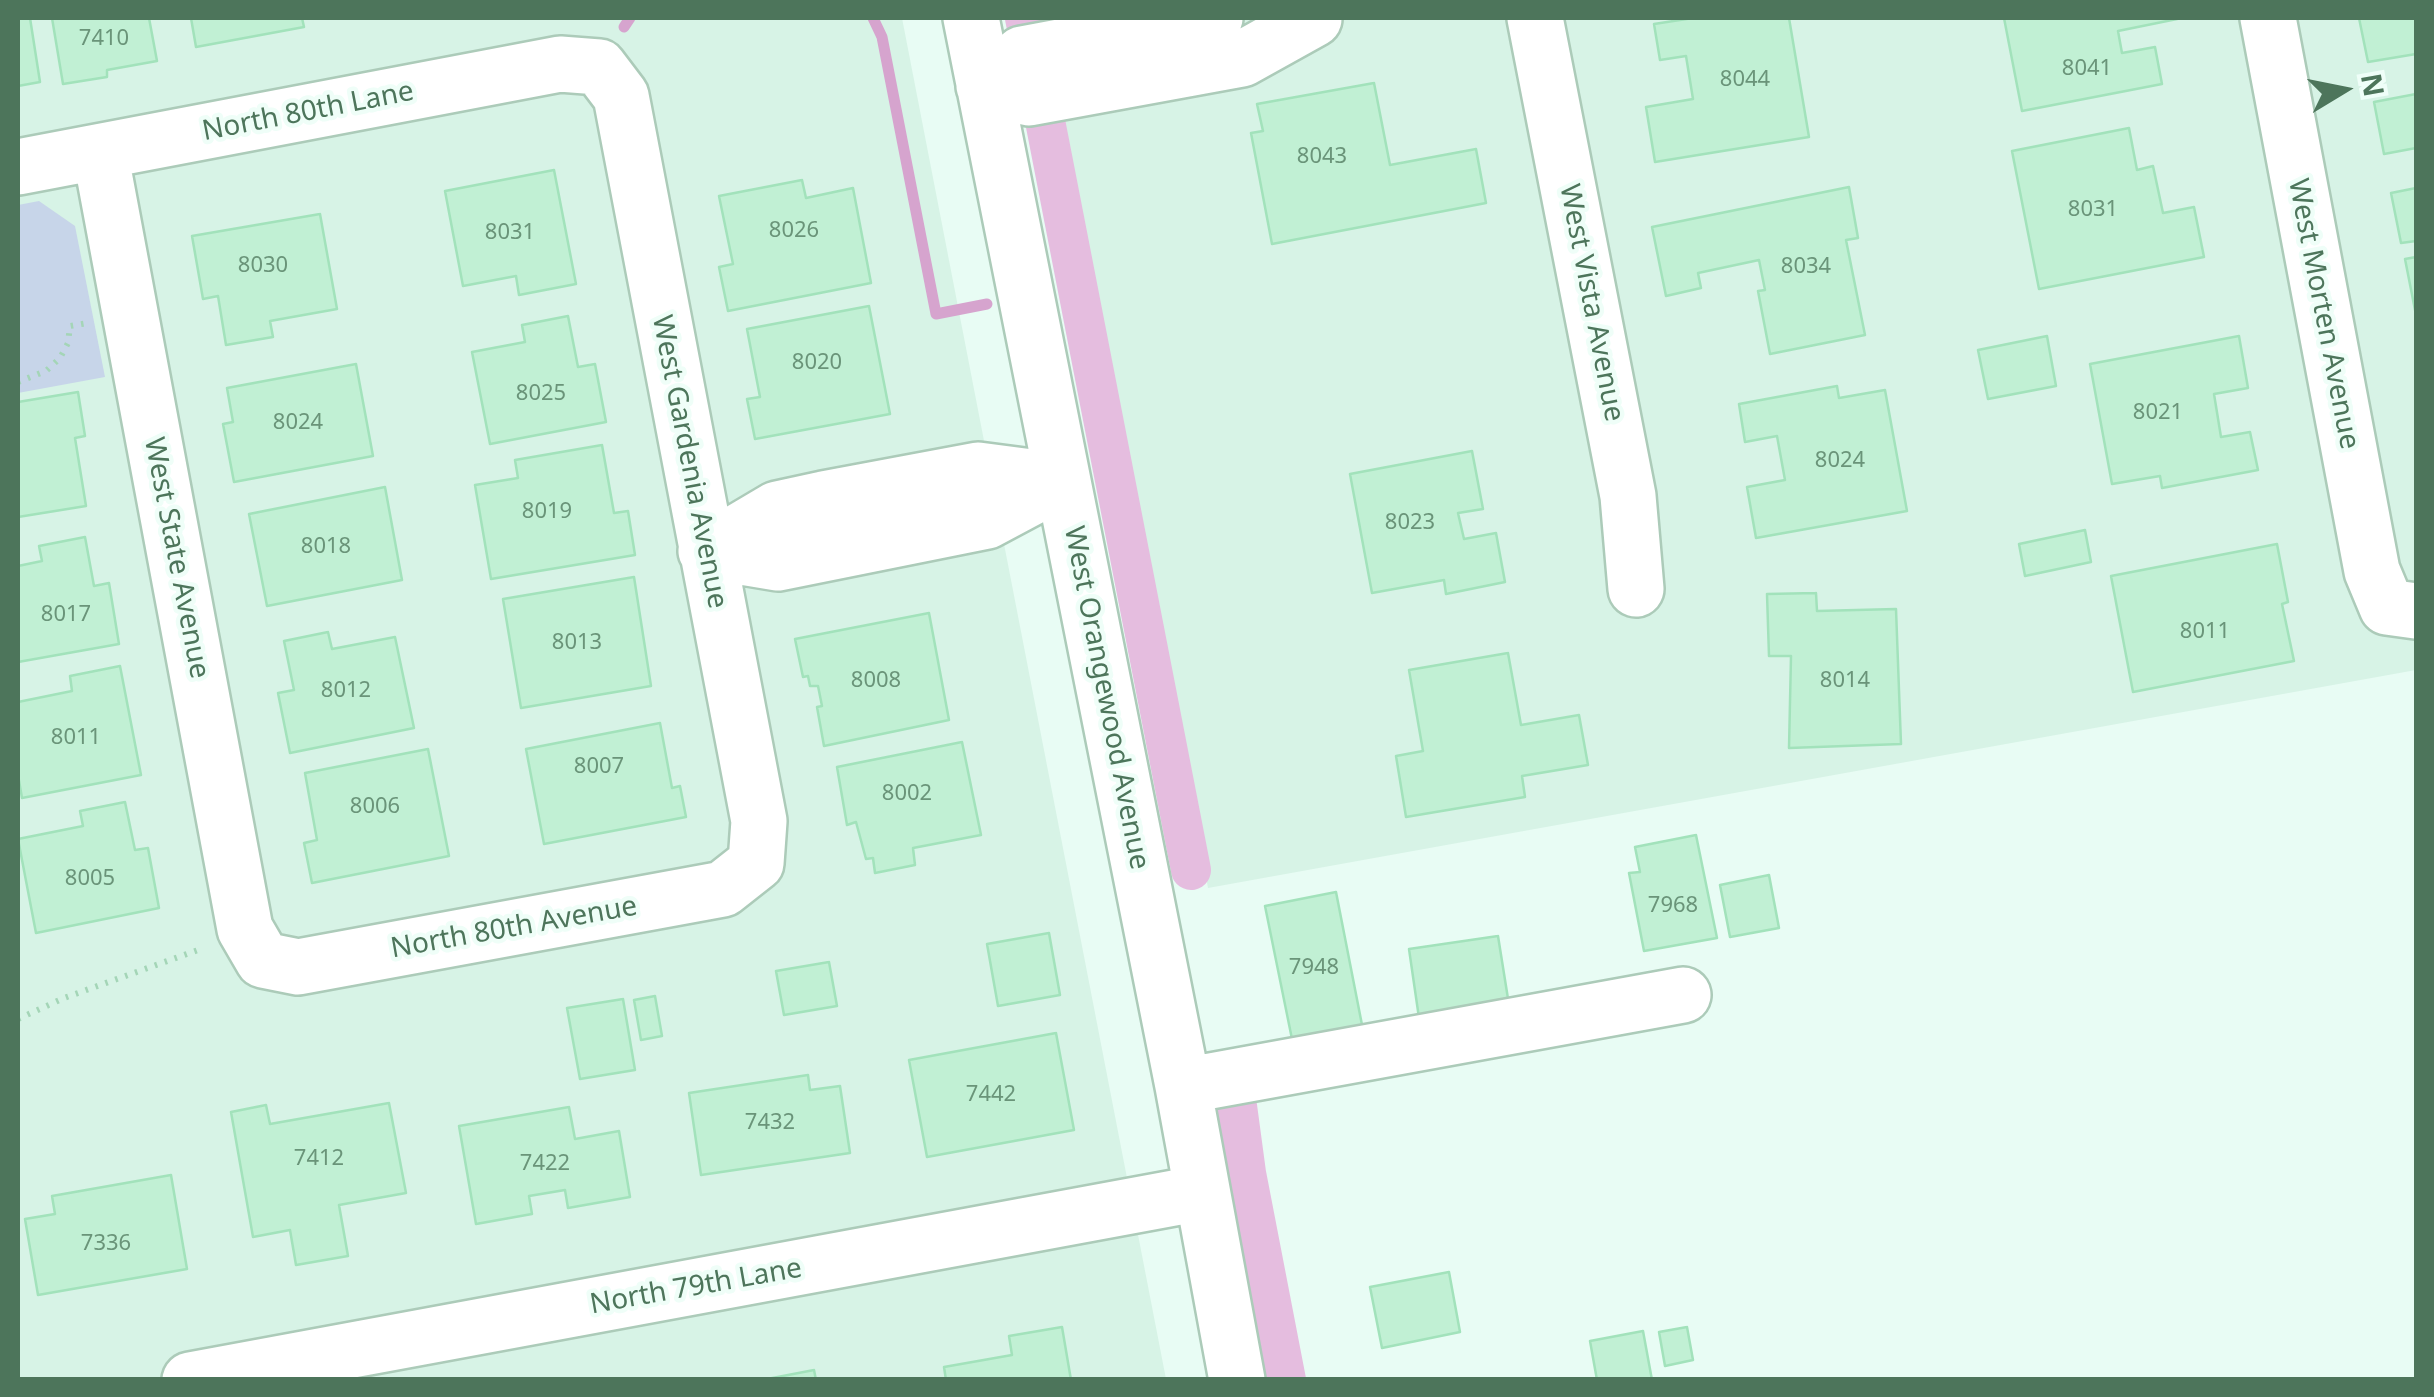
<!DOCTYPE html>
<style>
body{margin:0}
#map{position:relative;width:2434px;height:1397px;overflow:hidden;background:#e8fcf4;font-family:"Noto Sans",sans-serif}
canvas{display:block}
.frame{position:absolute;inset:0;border:20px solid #4d755b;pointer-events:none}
.north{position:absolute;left:2294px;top:40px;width:100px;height:100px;-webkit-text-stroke:8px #effef8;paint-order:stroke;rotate:80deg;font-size:28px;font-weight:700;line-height:40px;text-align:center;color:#4d755b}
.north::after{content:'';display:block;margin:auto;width:35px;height:45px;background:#4d755b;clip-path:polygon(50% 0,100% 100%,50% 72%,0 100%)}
</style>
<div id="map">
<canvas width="2434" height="1397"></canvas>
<div class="frame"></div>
<div class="north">N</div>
</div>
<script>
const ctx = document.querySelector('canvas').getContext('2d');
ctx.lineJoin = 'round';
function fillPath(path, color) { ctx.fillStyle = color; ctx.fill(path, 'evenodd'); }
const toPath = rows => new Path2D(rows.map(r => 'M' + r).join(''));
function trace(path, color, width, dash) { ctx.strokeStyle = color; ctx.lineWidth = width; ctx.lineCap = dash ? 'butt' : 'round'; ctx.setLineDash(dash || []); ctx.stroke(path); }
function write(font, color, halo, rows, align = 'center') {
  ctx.font = font + ' "Noto Sans",sans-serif'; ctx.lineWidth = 9; ctx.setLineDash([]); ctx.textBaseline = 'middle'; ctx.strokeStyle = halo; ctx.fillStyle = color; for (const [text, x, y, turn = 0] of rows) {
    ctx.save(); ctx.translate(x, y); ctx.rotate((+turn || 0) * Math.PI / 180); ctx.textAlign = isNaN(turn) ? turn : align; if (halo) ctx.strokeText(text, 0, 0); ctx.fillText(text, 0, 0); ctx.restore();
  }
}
fillPath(toPath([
 [18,18,902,18,1166,1379,18,1379],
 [1044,18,2416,18,2416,670,1208,888]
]), '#d7f3e6');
fillPath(toPath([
 [39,201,75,226,105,377,18,393,18,205]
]), '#c7d5e9');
trace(toPath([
 [873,18,882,37,936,314,987,304],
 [624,27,630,18]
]), '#d6a4ce', 11);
trace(toPath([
 [1025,18,1191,870],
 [1237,1106,1246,1173,1286,1380]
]), '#e5bddf', 40);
const building = toPath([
 [18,18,30,18,40,82,18,86,18,18],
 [52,18,149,18,157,61,107,70,107,77,63,84,52,18],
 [191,18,302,18,304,27,196,47,191,18],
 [1693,18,1789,18,1809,137,1655,162,1646,107,1693,99,1686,56,1660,60,1654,24,1693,18],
 [2004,18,2176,18,2177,19,2118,31,2122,53,2155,47,2162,84,2022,111,2004,18],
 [2359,18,2416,18,2416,54,2368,62,2359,18],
 [1374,83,1390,165,1476,149,1486,203,1272,244,1251,133,1263,131,1257,104,1374,83],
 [2416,94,2416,148,2384,154,2374,102,2416,94],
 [2129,128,2137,170,2153,166,2163,213,2194,207,2204,257,2039,289,2012,151,2129,128],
 [554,170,576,284,519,295,516,276,463,286,445,191,554,170],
 [802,180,806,198,853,188,871,283,728,311,719,267,733,264,719,196,802,180],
 [1849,187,1858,238,1846,240,1865,335,1770,354,1758,291,1765,290,1759,260,1698,273,1701,288,1666,296,1652,227,1849,187],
 [2416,188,2416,241,2401,243,2391,193,2416,188],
 [320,214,337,309,270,321,273,337,226,345,218,296,203,299,192,236,320,214],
 [2416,257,2416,315,2405,259,2416,257],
 [869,306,890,414,755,439,747,399,760,397,747,329,869,306],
 [568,316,578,367,595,364,606,422,490,444,472,352,525,342,522,325,568,316],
 [2047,336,2056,386,1988,399,1978,350,2047,336],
 [2239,336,2248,388,2214,394,2221,437,2250,432,2258,470,2162,488,2160,476,2112,484,2090,364,2239,336],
 [356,364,373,456,234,482,223,424,233,422,227,388,356,364],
 [1837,386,1839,398,1885,390,1907,511,1756,538,1747,487,1785,480,1777,436,1745,442,1739,404,1837,386],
 [78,392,85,436,75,438,86,506,18,517,18,402,78,392],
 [602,445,614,513,628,511,635,555,491,579,475,485,518,478,515,460,602,445],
 [1472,451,1483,509,1458,513,1464,539,1496,533,1505,582,1446,594,1444,580,1372,593,1350,474,1472,451],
 [385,487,402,580,267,606,249,514,385,487],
 [2085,530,2091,562,2025,576,2019,544,2085,530],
 [85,537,94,586,109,583,119,644,18,662,18,566,42,561,39,546,85,537],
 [2277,544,2288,602,2282,604,2294,661,2133,692,2111,576,2277,544],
 [634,577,651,686,521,708,503,599,634,577],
 [1816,593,1817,611,1896,609,1901,744,1789,748,1791,656,1769,656,1767,594,1816,593],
 [929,613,949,720,824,746,817,707,822,706,818,686,810,686,808,676,803,677,795,639,929,613],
 [328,632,332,649,395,637,414,728,290,753,278,693,294,690,284,641,328,632],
 [1508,653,1521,725,1579,715,1588,765,1522,776,1525,797,1406,817,1396,756,1423,751,1409,670,1508,653],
 [120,666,141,775,22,798,18,775,18,702,72,691,70,676,120,666],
 [660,723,672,788,680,786,686,817,544,844,526,749,660,723],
 [962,742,981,835,913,848,915,865,875,873,873,858,866,859,856,822,847,825,837,767,962,742],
 [428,749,449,856,312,883,304,843,317,840,305,773,428,749],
 [125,802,135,850,148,848,159,908,36,933,18,839,83,826,80,811,125,802],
 [1696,835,1717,938,1644,951,1629,873,1640,872,1635,847,1696,835],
 [1769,875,1779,928,1730,937,1720,885,1769,875],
 [1336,892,1363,1030,1293,1044,1265,906,1336,892],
 [1049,933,1060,995,998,1006,987,944,1049,933],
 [1498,936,1509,1005,1419,1018,1409,949,1498,936],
 [829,962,837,1006,784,1015,776,971,829,962],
 [655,996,662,1036,641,1040,634,1000,655,996],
 [623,999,635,1070,580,1079,567,1008,623,999],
 [1056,1033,1074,1130,927,1157,909,1060,1056,1033],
 [808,1075,810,1090,840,1086,850,1153,701,1175,689,1093,808,1075],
 [389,1103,406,1193,339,1205,348,1256,296,1265,290,1230,253,1237,231,1112,266,1105,270,1124,389,1103],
 [569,1107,575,1139,619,1131,630,1197,568,1208,565,1190,529,1196,532,1214,476,1224,459,1126,569,1107],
 [171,1175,187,1269,38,1295,25,1219,55,1214,52,1196,171,1175],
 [1449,1272,1460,1332,1382,1348,1370,1287,1449,1272],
 [1062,1327,1071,1380,946,1380,944,1367,1012,1355,1009,1336,1062,1327],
 [1687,1327,1693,1360,1665,1366,1659,1332,1687,1327],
 [1643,1331,1652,1380,1597,1380,1590,1341,1643,1331],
 [814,1370,816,1380,762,1380,814,1370]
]);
fillPath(building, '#c1f0d4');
trace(building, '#a2e2bb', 2.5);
const minor = toPath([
 [971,18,1183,1086,1237,1380],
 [1535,18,1628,496,1636,589],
 [2268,18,2372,571,2387,607,2416,611],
 [984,86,1029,98,1242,59,1314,19],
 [984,86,1022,54,1215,18],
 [18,167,560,64,599,67,621,96,759,821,756,863,723,889,298,967,263,960,245,929,100,152],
 [706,551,777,509,823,499,978,470,1062,481],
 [706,551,778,563,987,521,1062,481],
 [1183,1086,1683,995],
 [190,1380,1201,1193]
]);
trace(minor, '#accbb9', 60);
trace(toPath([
 [18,382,46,371,60,358,68,343,70,326,88,323],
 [18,1019,64,998,198,950]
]), '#a4d5b7', 6, [2.5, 8]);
trace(minor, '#fff', 55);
write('22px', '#6a9479', null, [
 ["7410",104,39],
 ["8041",2087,69],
 ["8044",1745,80],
 ["8043",1322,157],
 ["8031",2093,210],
 ["8026",794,231],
 ["8031",510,233],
 ["8030",263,266],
 ["8034",1806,267],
 ["8020",817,363],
 ["8025",541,394],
 ["8021",2158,413],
 ["8024",298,423],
 ["8024",1840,461],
 ["8019",547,512],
 ["8023",1410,523],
 ["8018",326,547],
 ["8017",66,615],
 ["8011",2205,632],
 ["8013",577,643],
 ["8008",876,681],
 ["8014",1845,681],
 ["8012",346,691],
 ["8011",76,738],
 ["8007",599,767],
 ["8002",907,794],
 ["8006",375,807],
 ["8005",90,879],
 ["7968",1673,906],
 ["7948",1314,968],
 ["7442",991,1095],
 ["7432",770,1123],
 ["7412",319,1159],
 ["7422",545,1164],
 ["7336",106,1244]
]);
write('28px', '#4d755b', '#effef8', [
 ["North 80th Lane",308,112,-11],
 ["West Vista Avenue",1591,303,79],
 ["West Morten Avenue",2323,314,79],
 ["West Gardenia Avenue",689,462,79],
 ["West State Avenue",176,558,79],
 ["West Orangewood Avenue",1106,698,79],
 ["North 80th Avenue",514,928,-10],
 ["North 79th Lane",696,1287,-10]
]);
</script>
